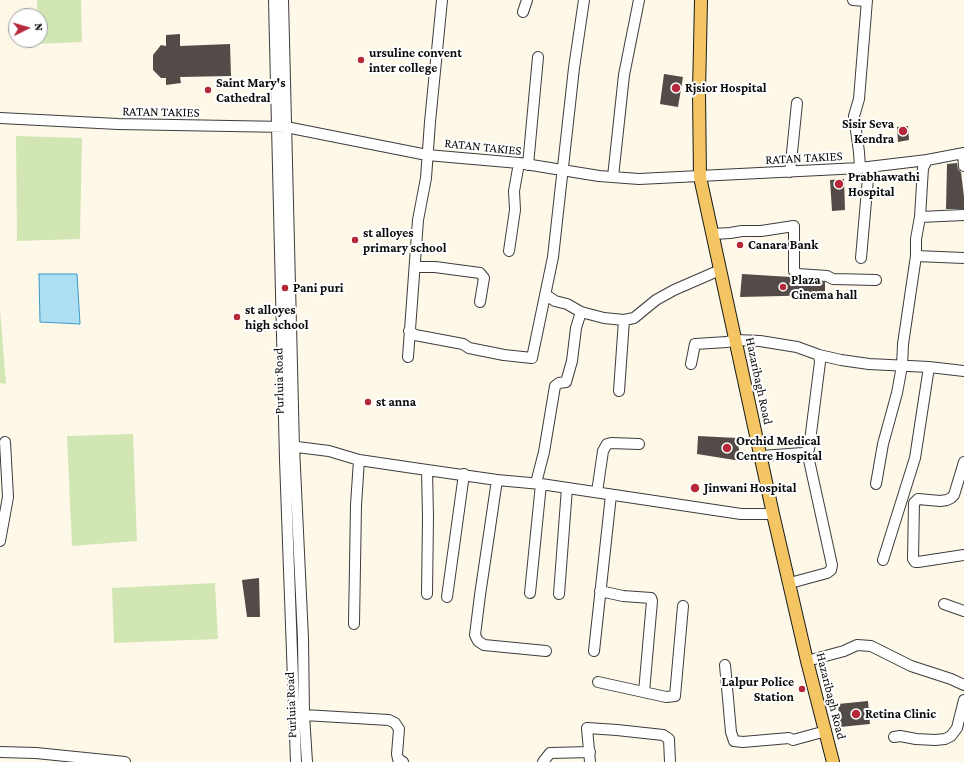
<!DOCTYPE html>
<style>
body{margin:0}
#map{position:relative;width:964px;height:762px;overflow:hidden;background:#fef8e8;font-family:"Crimson Pro",serif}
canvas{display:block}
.north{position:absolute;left:8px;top:8px;width:40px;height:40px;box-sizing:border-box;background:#fff;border:1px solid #9d9d9d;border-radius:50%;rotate:85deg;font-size:11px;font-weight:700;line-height:16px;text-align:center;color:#0a0a0a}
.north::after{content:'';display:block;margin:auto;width:14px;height:18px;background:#b42839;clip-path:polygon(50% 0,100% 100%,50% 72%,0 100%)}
</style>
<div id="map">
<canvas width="964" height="762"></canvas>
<div class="north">N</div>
</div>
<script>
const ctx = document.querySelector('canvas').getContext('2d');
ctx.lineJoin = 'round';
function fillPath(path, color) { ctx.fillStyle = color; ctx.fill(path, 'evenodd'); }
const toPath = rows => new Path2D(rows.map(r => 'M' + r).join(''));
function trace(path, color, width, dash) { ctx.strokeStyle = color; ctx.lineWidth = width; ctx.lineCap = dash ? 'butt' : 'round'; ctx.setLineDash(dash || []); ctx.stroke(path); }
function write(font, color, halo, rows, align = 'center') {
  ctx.font = font + ' "Crimson Pro",serif'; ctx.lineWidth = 4; ctx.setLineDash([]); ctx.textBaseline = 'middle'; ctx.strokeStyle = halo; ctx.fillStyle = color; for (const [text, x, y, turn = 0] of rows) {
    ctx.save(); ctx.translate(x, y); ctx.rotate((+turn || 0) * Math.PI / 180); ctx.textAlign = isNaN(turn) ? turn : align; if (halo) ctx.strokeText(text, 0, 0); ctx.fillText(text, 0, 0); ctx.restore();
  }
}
fillPath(toPath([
 [37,0,81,0,82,42,38,44,38,40,40,40,40,16,37,16],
 [16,136,82,138,80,239,17,241],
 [0,310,6,384,0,383],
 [133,434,137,541,72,546,67,436],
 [215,583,218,639,114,643,112,588]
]), '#d2e6b4');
const water = toPath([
 [39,274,77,274,80,324,40,322,39,274]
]);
fillPath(water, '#afdff3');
trace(water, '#3999c8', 1);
fillPath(toPath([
 [180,34,180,46,230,44,231,76,180,77,181,83,166,85,166,78,161,78,153,70,153,55,161,45,166,46,166,35],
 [664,74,683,77,678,107,660,104],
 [908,126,909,140,898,142,897,127],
 [957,163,958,169,961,172,964,197,964,209,946,209,947,164],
 [844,179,845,210,832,211,830,180],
 [742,274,791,277,798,280,825,282,825,295,740,297],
 [698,436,737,438,741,461,697,454],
 [259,578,260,617,247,617,242,580],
 [868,701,870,724,840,727,838,704]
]), '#524b47');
const minor = toPath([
 [274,0,285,460,296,762],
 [283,0,294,447,303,638,304,715,307,762],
 [853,0,866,1],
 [523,12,527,0],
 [0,118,118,124,286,127,427,155,519,163,599,176,639,179,860,168,927,160,964,153],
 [963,153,964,166],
 [528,165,538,57],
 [860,168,859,152,854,116,859,99,867,0],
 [790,172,797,103],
 [613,177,624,75,639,0],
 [920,217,964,215],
 [713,234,730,233,742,231,761,231,794,226,794,271,798,274,827,276,833,279,876,280],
 [509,251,515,210,514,191,519,163],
 [916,256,964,258],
 [861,258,869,167],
 [416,267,435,267,480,273,484,278,480,302],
 [546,295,555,301,567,304,581,312,604,318,624,320,634,318,656,300,674,290,720,270],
 [409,331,415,335,463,344,469,348,504,355,532,358,553,257,574,68,584,0],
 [408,357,418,220,426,178,430,122,442,0],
 [691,364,695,344,727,342,736,340,760,341,797,347,819,355,841,360,869,364,929,367,964,371],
 [619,391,624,320],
 [289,446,329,451,359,460,427,470,497,480,541,484,741,514,773,514],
 [761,456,803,453,807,451,809,449,820,362,819,355],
 [964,462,954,495,951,498,947,500,940,501,918,499,914,503,913,559,915,562,918,562,964,555],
 [427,470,428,517,427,594],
 [497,480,480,595,475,635,478,641,484,645,546,651],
 [536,483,544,452,555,386,559,383,566,382,572,361,576,328,581,312],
 [876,484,883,444,897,393,902,366,903,344,916,256,916,239,920,217,923,168,927,160],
 [597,492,603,451,607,444,611,443,639,444],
 [0,541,8,497,5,442],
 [883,560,915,458,929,367],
 [790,583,827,573,831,570,832,565,807,451],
 [600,591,623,596,651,598,652,601,644,692],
 [530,593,541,484],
 [559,594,567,488],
 [447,597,464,474],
 [944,604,964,611],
 [354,624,356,505,359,460],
 [594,651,611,495],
 [807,661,844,651,857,645,871,646,911,666,951,679,964,685],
 [725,665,731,732,734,741,743,742,789,738,793,740,826,731],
 [598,682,666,697,675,696,683,606],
 [304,715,389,720,395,723,399,729,397,754,398,759,403,762],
 [894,737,900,736,916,739,935,740,945,739,951,736,957,728,964,700],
 [0,752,36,753,125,762],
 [543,762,550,753,590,752],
 [590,762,587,728,617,730,663,735,669,739,670,762]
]);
const major = toPath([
 [701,0,699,92,700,177,773,514,807,661,833,762]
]);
trace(minor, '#3d3d3d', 12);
trace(major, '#1b1b1b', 14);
trace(minor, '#fff', 10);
trace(major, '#f4c663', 12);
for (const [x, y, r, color] of [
 [361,60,4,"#b42839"],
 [676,88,5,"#b42839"],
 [208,90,4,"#b42839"],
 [903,131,5,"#b42839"],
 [839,184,5,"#b42839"],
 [355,240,4,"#b42839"],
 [740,245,4,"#b42839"],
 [783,287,4,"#b42839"],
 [285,288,4,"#b42839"],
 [237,317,4,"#b42839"],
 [368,402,4,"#b42839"],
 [727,448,5,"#b42839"],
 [695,488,5,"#b42839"],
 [802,689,4,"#b42839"],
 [856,714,5,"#b42839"]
]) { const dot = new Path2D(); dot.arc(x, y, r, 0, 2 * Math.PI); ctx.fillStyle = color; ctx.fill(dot); trace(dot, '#fff', 1.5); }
write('bold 13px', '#0a0a0a', '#fff', [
 ["ursuline convent",369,53],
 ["inter college",369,68],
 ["Saint Mary's",216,83],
 ["Cathedral",216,98],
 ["Rjsior Hospital",685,88],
 ["Sisir Seva",894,124,"right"],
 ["Kendra",894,139,"right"],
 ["Prabhawathi",848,177],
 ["Hospital",848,192],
 ["st alloyes",363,233],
 ["primary school",363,248],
 ["Canara Bank",748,245],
 ["Plaza",791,280],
 ["Cinema hall",791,295],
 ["Pani puri",293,288],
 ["st alloyes",245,310],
 ["high school",245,325],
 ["st anna",376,402],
 ["Orchid Medical",736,441],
 ["Centre Hospital",736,456],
 ["Jinwani Hospital",704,488],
 ["Lalpur Police",794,682,"right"],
 ["Station",794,697,"right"],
 ["Retina Clinic",865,714]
], 'left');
write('13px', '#0a0a0a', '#fff', [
 ["RATAN TAKIES",161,112,1],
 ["RATAN TAKIES",483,147,6],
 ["RATAN TAKIES",804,158,-3],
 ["Purluia Road",279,381,-91],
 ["Hazaribagh Road",759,381,78],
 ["Hazaribagh Road",831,696,76],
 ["Purluia Road",291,705,-92]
]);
</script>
